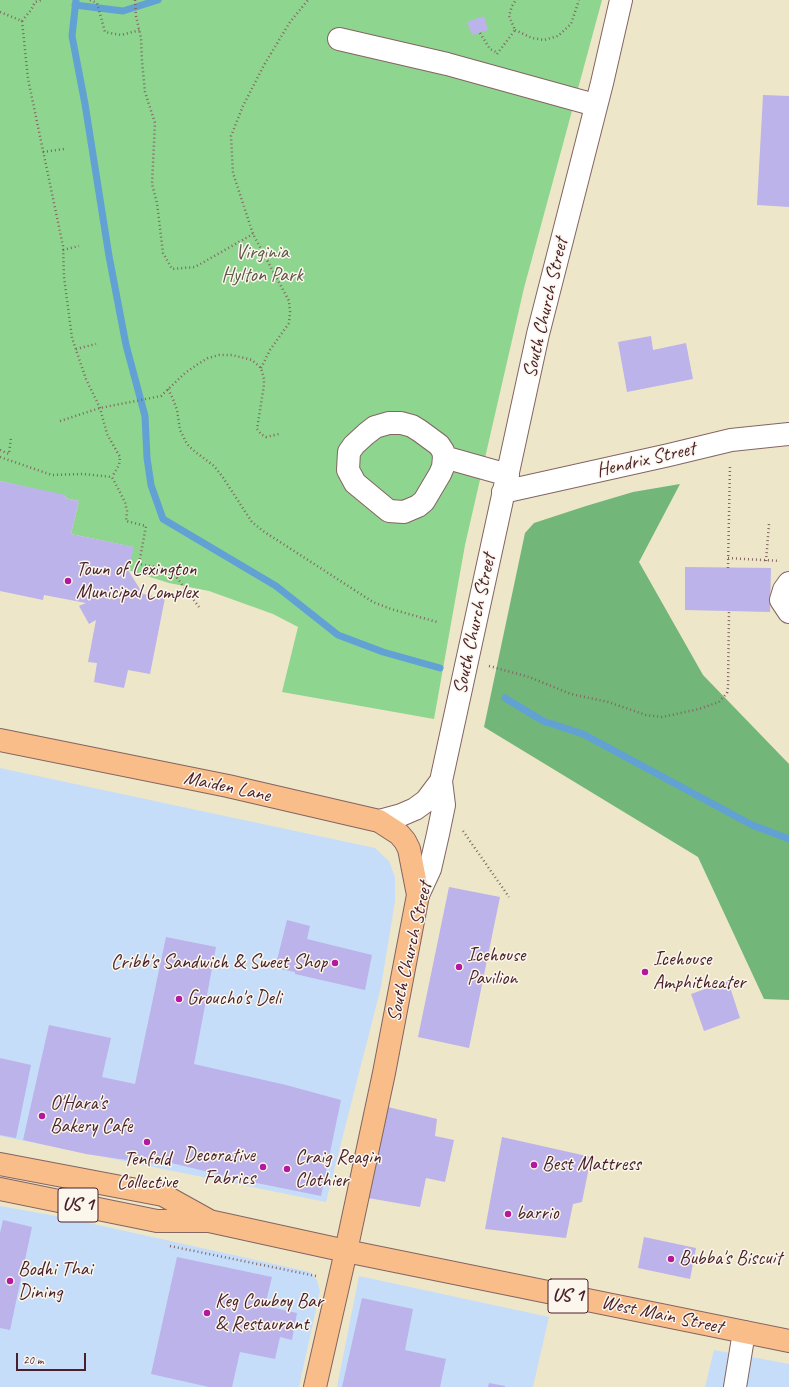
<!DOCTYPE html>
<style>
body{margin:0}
#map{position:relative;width:789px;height:1387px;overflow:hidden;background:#eee6c9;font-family:Caveat,sans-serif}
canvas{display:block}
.scale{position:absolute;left:16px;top:1353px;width:70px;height:18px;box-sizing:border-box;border:2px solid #4a1f2b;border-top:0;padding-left:5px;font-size:12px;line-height:14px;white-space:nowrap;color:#4a1f2b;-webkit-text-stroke:3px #fbf7ec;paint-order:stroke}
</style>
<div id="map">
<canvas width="789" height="1387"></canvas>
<div class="scale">20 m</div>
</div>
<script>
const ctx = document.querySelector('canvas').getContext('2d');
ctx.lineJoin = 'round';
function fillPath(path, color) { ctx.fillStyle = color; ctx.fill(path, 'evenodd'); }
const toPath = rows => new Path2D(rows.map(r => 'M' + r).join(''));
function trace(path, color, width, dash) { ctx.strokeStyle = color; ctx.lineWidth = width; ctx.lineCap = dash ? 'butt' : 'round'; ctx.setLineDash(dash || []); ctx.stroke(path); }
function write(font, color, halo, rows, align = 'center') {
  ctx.font = font + ' Caveat,sans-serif'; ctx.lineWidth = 3; ctx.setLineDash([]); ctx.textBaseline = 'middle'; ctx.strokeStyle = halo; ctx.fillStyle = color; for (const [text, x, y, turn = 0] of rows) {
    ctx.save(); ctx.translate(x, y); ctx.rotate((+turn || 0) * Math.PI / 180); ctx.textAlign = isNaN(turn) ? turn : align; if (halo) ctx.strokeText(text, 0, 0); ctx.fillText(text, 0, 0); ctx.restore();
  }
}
fillPath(toPath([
 [0,768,375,848,389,861,395,877,395,901,381,987,326,1202,0,1136],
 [0,1206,62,1217,310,1272,317,1280,320,1291,299,1387,0,1387],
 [359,1276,549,1317,533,1387,337,1387],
 [714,1350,789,1364,789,1387,705,1387]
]), '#c6ddf9');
fillPath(toPath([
 [0,0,602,0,524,288,465,545,434,719,282,692,298,627,273,614,209,591,169,583,128,570,133,547,71,534,79,501,65,498,66,496,0,481]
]), '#8ed58f');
fillPath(toPath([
 [680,484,639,562,703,675,789,764,789,1000,764,999,698,857,484,727,525,533,534,523,586,506,633,492]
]), '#72b67a');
trace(toPath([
 [76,0,72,36,85,104,109,256,126,345,145,416,147,458,151,485,163,519,276,586,338,635,383,652,440,668],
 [75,5,123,11,158,0],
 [505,698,543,721,583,734,752,825,789,839]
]), '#62a1d4', 7);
fillPath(toPath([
 [484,16,488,30,472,35,467,22],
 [763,95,789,96,789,207,757,205],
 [651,336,653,350,686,343,693,379,627,392,618,342],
 [0,481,66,495,65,498,79,501,71,534,134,547,128,570,143,594,165,598,150,674,128,670,124,688,94,682,97,663,88,662,96,620,89,624,79,606,86,603,44,595,43,600,0,591],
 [685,567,771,568,770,612,685,610],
 [449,887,500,897,469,1048,418,1037],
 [287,920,310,926,307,939,372,955,365,990,295,974,295,972,275,968],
 [166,937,216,947,194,1064,286,1085,341,1100,321,1196,242,1180,159,1160,158,1164,120,1159,86,1154,23,1140,49,1025,111,1038,102,1077,135,1084],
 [728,981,740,1018,704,1031,691,994],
 [0,1058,31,1065,16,1138,0,1135],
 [388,1107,437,1119,435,1136,454,1140,445,1182,426,1178,420,1207,368,1198],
 [502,1137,591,1157,582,1202,573,1204,566,1238,485,1229],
 [3,1220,32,1227,10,1330,0,1328,0,1233],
 [644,1237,696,1248,690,1279,638,1268],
 [177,1257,272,1277,265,1306,297,1313,292,1340,280,1337,275,1359,240,1352,232,1387,209,1387,151,1374],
 [362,1298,413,1309,405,1350,446,1359,440,1387,342,1387],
 [489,1383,505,1386,505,1387,488,1387]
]), '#bbb3e9');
const minor = toPath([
 [339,39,447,64,595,105],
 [389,423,401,423,412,426,420,431,439,445,443,451,444,457,443,467,440,474,424,501,418,506,404,512,389,511,384,507,355,483,348,470,349,452,354,445,366,434,375,427,389,423],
 [444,457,508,475],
 [503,492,669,455,731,440,789,434],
 [789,583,784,590,781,600,789,612],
 [379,821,401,815,415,809,426,801,441,781],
 [418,895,430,869,438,834,444,805,441,781,538,334,602,83,621,0],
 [735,1387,744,1332]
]);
const major = toPath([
 [0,740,228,786,379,821,399,834,405,841,409,849,418,895,384,1073,346,1251,315,1387],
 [0,1164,163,1195,208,1220],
 [0,1189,157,1221,209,1221,346,1251,789,1341]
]);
trace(minor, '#836562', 24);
trace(major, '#836562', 24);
trace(toPath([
 [90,0,97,3,105,32,121,35,140,30],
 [135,0,136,16,141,38,142,61,145,92,155,123,152,184,157,203,163,253,172,269,195,267,253,234],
 [0,12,22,21,28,79,63,246,64,277,72,338,86,379,100,408,107,434,120,457,119,465,112,477],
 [22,21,31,10,35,2,42,0],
 [515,30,532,38,544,40,558,36,571,24,579,0],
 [480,33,490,49,496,52],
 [497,54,515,30,509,16,512,6,516,0],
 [43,152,64,149],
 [63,250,79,246],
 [76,349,96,344],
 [261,368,270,350,289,323,290,312,289,301,253,234,233,173,231,136,243,106,264,65,290,22,308,0],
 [168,389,173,399,177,410,180,430,187,444,193,450,214,466,222,476,246,513,252,522,263,531,373,602,391,609,437,622],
 [60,421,100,408,161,396,185,373,198,364,208,358,219,355,232,355,252,360,261,368,264,379,264,385,257,429,261,434,266,437,279,434],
 [0,450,9,454,11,437],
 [0,457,52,475,83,474,112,477,125,502,127,511,126,521,146,526,139,564,171,570,199,607],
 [728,558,780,561],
 [766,561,769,524],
 [728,568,730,464],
 [489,666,529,677,571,694,608,702,646,715,662,717,699,709,719,702,727,693,728,688,729,611],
 [463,831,509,897],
 [170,1246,316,1276]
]), '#836562', 2.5, [1, 3]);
trace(minor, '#fff', 22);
trace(major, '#f8bd89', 22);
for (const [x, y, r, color] of [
 [68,581,4,"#b5179e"],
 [335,963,4,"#b5179e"],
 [459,967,4,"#b5179e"],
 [645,972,4,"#b5179e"],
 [179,999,4,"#b5179e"],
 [42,1116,4,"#b5179e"],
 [147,1142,4,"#b5179e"],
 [534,1165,4,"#b5179e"],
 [263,1167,4,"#b5179e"],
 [287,1169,4,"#b5179e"],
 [508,1214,4,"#b5179e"],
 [671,1259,4,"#b5179e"],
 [10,1281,4,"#b5179e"],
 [207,1313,4,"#b5179e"]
]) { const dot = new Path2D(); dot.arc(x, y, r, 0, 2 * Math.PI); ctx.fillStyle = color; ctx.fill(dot); trace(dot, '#fbf7ec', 1.5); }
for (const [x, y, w] of [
 [78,1205,40],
 [568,1296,40]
]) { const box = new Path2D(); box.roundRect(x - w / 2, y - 17, w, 34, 3); ctx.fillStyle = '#fbf7ec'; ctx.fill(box); trace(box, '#4a1f2b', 1); }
write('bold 19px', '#4a1f2b', null, [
 ["US 1",78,1205],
 ["US 1",568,1296]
]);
write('20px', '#5e5649', '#fbf7ec', [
 ["Virginia",262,253],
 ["Hylton Park",262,276]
]);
write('20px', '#4a1f2b', '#fbf7ec', [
 ["South Church Street",546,308,-77],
 ["Hendrix Street",646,460,-13],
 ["South Church Street",475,624,-78],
 ["Maiden Lane",227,787,12],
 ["South Church Street",410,952,-77],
 ["West Main Street",662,1315,12]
]);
write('20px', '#4a1f2b', '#fbf7ec', [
 ["Town of Lexington",76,570],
 ["Municipal Complex",76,593],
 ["Icehouse",467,956],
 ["Pavilion",467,979],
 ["Icehouse",653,960],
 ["Amphitheater",653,983],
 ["Cribb's Sandwich & Sweet Shop",327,963,"right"],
 ["Groucho's Deli",187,999],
 ["O'Hara's",50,1104],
 ["Bakery Cafe",50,1127],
 ["Decorative",255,1156,"right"],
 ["Fabrics",255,1179,"right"],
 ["Craig Reagin",295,1158],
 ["Clothier",295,1181],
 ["Tenfold",147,1160,"center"],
 ["Collective",147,1183,"center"],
 ["Best Mattress",542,1165],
 ["barrio",516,1214],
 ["Bubba's Biscuit",679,1259],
 ["Bodhi Thai",18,1270],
 ["Dining",18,1293],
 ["Keg Cowboy Bar",215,1302],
 ["& Restaurant",215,1325]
], 'left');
</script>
